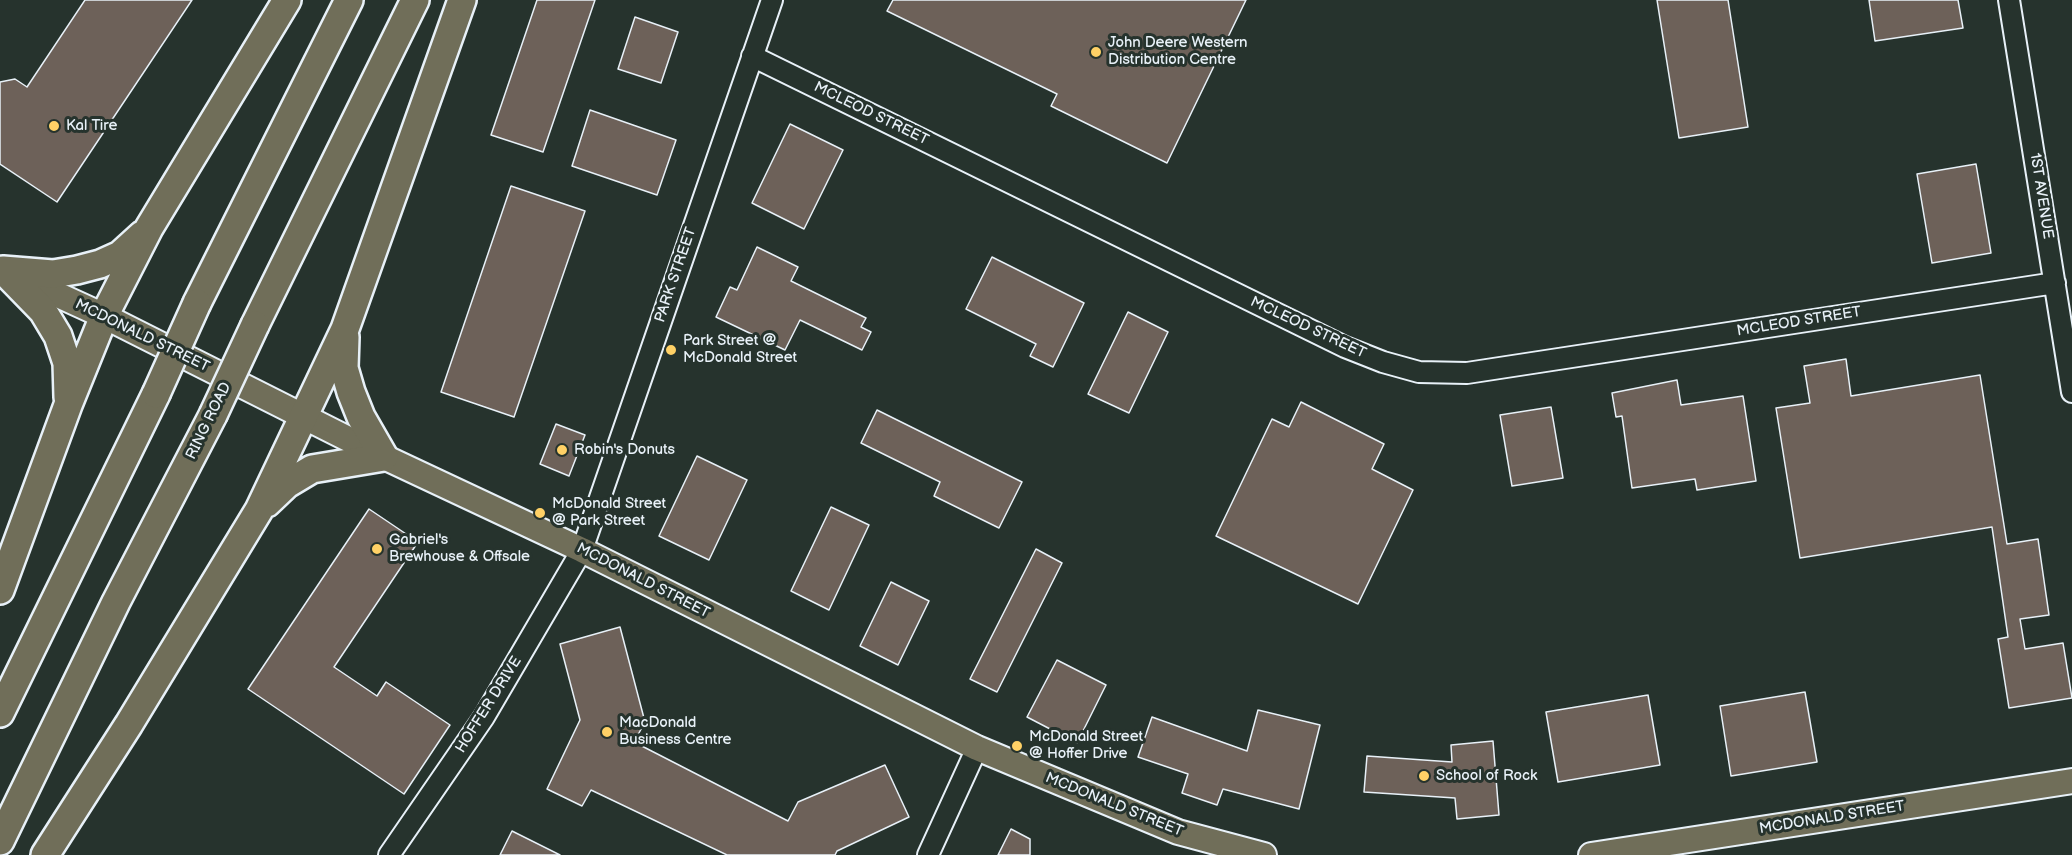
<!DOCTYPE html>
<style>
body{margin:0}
canvas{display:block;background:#26332d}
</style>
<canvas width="2072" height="855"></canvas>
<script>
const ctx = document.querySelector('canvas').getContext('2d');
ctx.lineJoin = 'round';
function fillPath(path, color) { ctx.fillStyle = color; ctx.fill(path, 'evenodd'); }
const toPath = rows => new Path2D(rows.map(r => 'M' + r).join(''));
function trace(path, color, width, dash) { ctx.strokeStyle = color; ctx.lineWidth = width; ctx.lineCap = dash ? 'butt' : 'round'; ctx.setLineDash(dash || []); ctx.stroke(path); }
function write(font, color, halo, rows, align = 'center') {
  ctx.font = font + ' "Balsamiq Sans",sans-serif'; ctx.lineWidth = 6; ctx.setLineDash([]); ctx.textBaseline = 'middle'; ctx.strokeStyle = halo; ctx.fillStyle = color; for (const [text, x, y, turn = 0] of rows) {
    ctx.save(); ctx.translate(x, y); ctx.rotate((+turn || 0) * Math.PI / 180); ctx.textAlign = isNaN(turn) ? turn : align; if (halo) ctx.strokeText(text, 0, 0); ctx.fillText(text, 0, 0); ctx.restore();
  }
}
const building = toPath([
 [85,0,192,0,57,202,0,164,0,82,15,79,27,87,85,0],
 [537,0,595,0,543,152,491,135,537,0],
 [893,0,1246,0,1167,163,1051,106,1057,94,887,11,893,0],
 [1657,0,1728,0,1748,127,1679,138,1657,0],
 [1869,0,1958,0,1963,28,1875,41,1869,0],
 [635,17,678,32,661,83,618,69,635,17],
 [590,110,676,140,657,195,572,166,590,110],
 [790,124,843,150,804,229,752,203,790,124],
 [1976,164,1991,253,1932,263,1917,174,1976,164],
 [511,186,585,211,514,417,441,392,511,186],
 [757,247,798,267,791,281,866,318,861,327,871,332,862,350,800,320,785,350,716,317,730,287,737,290,757,247],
 [992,257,1084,303,1053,367,1030,356,1036,344,966,309,992,257],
 [1128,312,1168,332,1129,413,1088,394,1128,312],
 [1846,359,1851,396,1980,375,2007,544,2038,539,2049,615,2020,619,2025,649,2063,643,2072,698,2009,708,1998,639,2008,637,1992,527,1800,558,1776,408,1810,403,1804,366,1846,359],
 [1677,380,1681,405,1743,396,1756,481,1697,490,1695,479,1632,488,1622,416,1616,417,1612,393,1677,380],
 [1301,402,1384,444,1372,469,1413,490,1358,604,1216,536,1272,419,1289,427,1301,402],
 [1551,407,1563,478,1512,486,1500,415,1551,407],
 [877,410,1022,482,999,528,934,496,940,482,861,443,877,410],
 [556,424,585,435,569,476,540,464,556,424],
 [697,456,747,480,709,560,659,536,697,456],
 [831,507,869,525,829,610,791,591,831,507],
 [369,509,418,542,334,667,377,696,386,682,450,725,404,794,248,689,369,509],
 [1036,549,1062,563,997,692,970,679,1036,549],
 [891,582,929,601,898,665,860,646,891,582],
 [620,627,645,722,634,742,788,821,798,802,885,765,909,817,837,851,835,855,727,855,591,790,582,806,547,789,580,720,560,644,620,627],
 [1057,660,1106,685,1077,743,1027,717,1057,660],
 [1805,692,1817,762,1731,776,1720,706,1805,692],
 [1648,695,1660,765,1558,782,1546,712,1648,695],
 [1258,710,1320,725,1299,809,1223,789,1217,805,1182,793,1188,774,1138,757,1152,717,1247,751,1258,710],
 [1493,741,1499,815,1457,819,1455,798,1364,792,1367,756,1452,762,1451,745,1493,741],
 [1011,829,1030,839,1030,855,998,855,1011,829],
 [512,831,560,855,500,855,512,831]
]);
fillPath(building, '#6d6159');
trace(building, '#e8f1f8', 1.5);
const minor = toPath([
 [2009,0,2072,392],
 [752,56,1345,347,1383,362,1419,372,1467,373,2055,283],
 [389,855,484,717,582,550,772,0],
 [928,855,977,748]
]);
const major = toPath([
 [10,273,104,316,384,457,582,550,977,748,1178,832,1264,855],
 [1591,855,2072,781]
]);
const highway = toPath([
 [3,270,53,274,77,270,100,264,120,255,142,235],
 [3,270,43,311,58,336,67,363,68,397],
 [197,303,349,0],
 [255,325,415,0],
 [267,503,287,484,312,469,384,457,361,417,351,392,344,368,345,337],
 [0,590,68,405,104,316,149,228,287,0],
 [0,713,156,394],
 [0,841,116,602,213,415],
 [45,855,129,724,259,510,345,329,462,0]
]);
trace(minor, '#e8f1f8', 24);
trace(major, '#e8f1f8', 28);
trace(highway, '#e8f1f8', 32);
trace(minor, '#26332d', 20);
trace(major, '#706e59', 24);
trace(highway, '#706e59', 27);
const highwayBridge = toPath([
 [156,394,197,303],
 [213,415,255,325]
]);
trace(highwayBridge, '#e8f1f8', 32, []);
trace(highwayBridge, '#706e59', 27);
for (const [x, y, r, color] of [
 [1096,52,6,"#ffd166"],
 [54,126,6,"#ffd166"],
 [671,350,6,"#ffd166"],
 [562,450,6,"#ffd166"],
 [540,513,6,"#ffd166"],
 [377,549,6,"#ffd166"],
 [607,732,6,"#ffd166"],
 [1017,746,6,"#ffd166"],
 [1424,776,6,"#ffd166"]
]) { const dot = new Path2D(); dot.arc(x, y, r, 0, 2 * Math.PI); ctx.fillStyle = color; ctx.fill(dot); trace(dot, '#26332d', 2); }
write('15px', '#e8f1f8', '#26332d', [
 ["John Deere Western",1108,43],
 ["Distribution Centre",1108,60],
 ["Kal Tire",66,126],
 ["Park Street @",683,341],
 ["McDonald Street",683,358],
 ["Robin's Donuts",574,450],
 ["McDonald Street",552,504],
 ["@ Park Street",552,521],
 ["Gabriel's",389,540],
 ["Brewhouse & Offsale",389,557],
 ["MacDonald",619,723],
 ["Business Centre",619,740],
 ["McDonald Street",1029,737],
 ["@ Hoffer Drive",1029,754],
 ["School of Rock",1436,776]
], 'left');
write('15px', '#e8f1f8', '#26332d', [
 ["MCLEOD STREET",871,114,26],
 ["1ST AVENUE",2041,196,81],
 ["PARK STREET",676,275,-71],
 ["MCLEOD STREET",1799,322,-9],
 ["MCLEOD STREET",1308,328,25],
 ["MCDONALD STREET",142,336,26],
 ["RING ROAD",209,421,-64],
 ["MCDONALD STREET",643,581,27],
 ["HOFFER DRIVE",489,705,-58],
 ["MCDONALD STREET",1114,805,22],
 ["MCDONALD STREET",1832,818,-9]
]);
</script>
